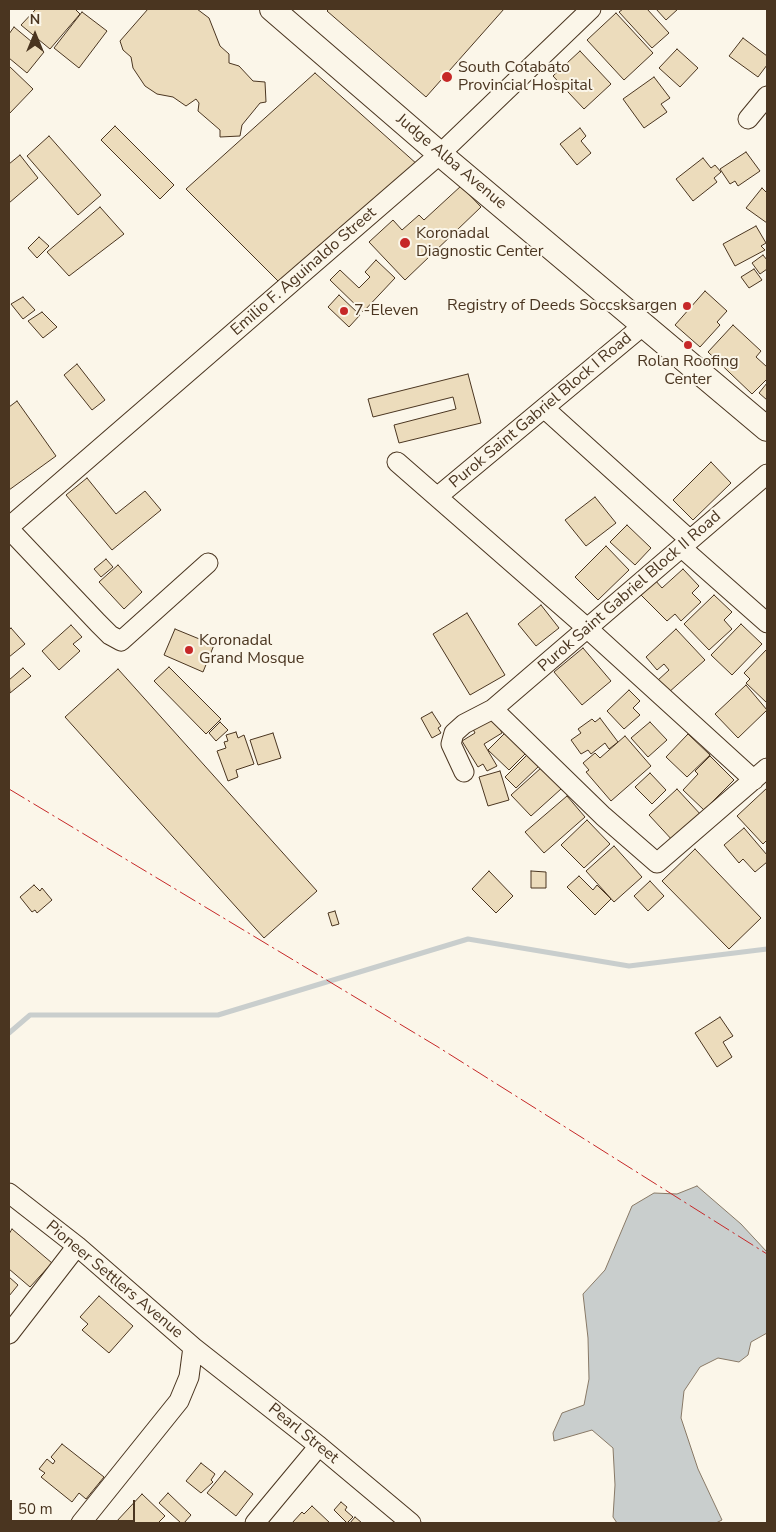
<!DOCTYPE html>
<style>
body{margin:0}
#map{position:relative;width:776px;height:1532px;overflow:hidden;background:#fbf6e9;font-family:"Nunito Sans",sans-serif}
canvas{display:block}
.frame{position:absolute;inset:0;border:10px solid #4a3520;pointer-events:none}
.north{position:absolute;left:10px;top:10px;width:50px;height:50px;-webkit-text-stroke:4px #fbf6e9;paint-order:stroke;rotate:0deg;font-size:14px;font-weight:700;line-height:20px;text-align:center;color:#4a3520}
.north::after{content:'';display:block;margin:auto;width:18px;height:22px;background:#4a3520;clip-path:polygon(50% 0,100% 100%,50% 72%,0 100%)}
.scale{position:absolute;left:10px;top:1500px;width:125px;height:22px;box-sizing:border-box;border:2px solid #4a3520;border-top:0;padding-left:6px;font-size:15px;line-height:18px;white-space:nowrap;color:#4a3520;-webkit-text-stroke:4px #fbf6e9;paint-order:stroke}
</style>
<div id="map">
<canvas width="776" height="1532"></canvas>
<div class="frame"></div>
<div class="north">N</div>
<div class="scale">50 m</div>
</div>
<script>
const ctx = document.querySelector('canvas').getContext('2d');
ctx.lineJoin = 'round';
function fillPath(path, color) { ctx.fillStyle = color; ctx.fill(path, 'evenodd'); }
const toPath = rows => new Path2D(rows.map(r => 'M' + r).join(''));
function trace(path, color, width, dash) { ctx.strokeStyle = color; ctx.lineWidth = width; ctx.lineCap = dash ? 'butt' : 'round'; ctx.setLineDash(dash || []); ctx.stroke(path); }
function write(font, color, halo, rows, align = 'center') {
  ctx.font = font + ' "Nunito Sans",sans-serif'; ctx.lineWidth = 4; ctx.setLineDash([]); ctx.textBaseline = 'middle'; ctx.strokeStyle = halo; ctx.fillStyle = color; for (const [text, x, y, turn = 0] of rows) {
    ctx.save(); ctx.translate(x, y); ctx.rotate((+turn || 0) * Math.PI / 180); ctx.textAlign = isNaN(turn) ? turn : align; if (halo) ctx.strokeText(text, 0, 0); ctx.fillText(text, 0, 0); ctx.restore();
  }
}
const water = toPath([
 [697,1186,741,1224,767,1252,767,1333,751,1342,748,1355,739,1362,718,1358,700,1367,684,1391,681,1418,698,1469,722,1520,716,1523,617,1523,613,1517,615,1485,613,1448,592,1430,554,1441,553,1433,562,1413,584,1405,589,1379,588,1338,583,1294,605,1270,632,1206,654,1193,677,1194,697,1186]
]);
fillPath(water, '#c9cecd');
trace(water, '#887966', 1);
trace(toPath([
 [9,1033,30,1015,218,1015,468,939,629,966,767,949]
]), '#c9cecd', 5);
const building = toPath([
 [36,9,75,9,80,14,50,49,21,25,36,9],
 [148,9,197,9,209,18,220,46,229,54,229,63,239,66,253,81,265,82,266,102,260,103,242,125,240,136,220,137,220,130,198,111,199,103,196,99,186,106,173,97,157,94,145,86,133,68,131,57,123,50,120,41,148,9],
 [329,9,504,9,426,97,327,11,329,9],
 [623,9,647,9,669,33,652,48,619,12,623,9],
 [656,9,678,9,666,20,656,9],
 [82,12,107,31,79,68,54,48,82,12],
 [616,13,653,53,624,80,587,40,616,13],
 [14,27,44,52,27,73,9,58,9,34,14,27],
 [743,38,767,56,767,65,758,77,729,56,743,38],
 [677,49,698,68,680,87,659,68,677,49],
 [580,51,611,84,584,109,553,76,580,51],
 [9,66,33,89,9,114,9,66],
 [315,73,418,165,279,282,186,189,315,73],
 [654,77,670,98,661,104,667,112,644,128,623,99,654,77],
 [115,126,174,185,160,199,101,140,115,126],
 [580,128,586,136,581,141,591,153,577,165,560,144,580,128],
 [49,136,101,195,78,215,27,156,49,136],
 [746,152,760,171,738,186,735,181,730,184,720,169,746,152],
 [20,155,38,178,9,203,9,164,20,155],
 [703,158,711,168,715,165,721,172,714,178,717,182,693,201,676,179,703,158],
 [461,186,481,207,405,280,369,242,393,220,402,230,419,215,424,220,461,186],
 [762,188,767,193,767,223,746,208,762,188],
 [100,207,124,234,69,276,47,252,100,207],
 [756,226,766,243,761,246,765,250,735,266,723,244,756,226],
 [39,237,49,246,37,258,28,248,39,237],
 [763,255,767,260,767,269,760,274,752,263,763,255],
 [376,260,395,278,363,312,330,280,340,270,359,288,370,277,365,272,376,260],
 [754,269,762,280,749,288,741,277,754,269],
 [705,291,727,311,717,322,720,325,700,347,675,325,705,291],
 [339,295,360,315,349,327,328,307,339,295],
 [23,297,35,310,23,319,11,304,23,297],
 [42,312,57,327,43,338,28,321,42,312],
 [733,325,761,351,756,357,767,367,767,379,752,394,708,352,733,325],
 [77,364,105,400,92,410,64,375,77,364],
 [468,374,481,423,399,443,394,425,456,409,453,397,373,417,368,399,468,374],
 [767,383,767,400,759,393,767,383],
 [17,401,56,456,9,490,9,407,17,401],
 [711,462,731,483,693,520,673,500,711,462],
 [87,478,116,514,145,491,161,510,112,550,66,495,87,478],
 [595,497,616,523,586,546,565,520,595,497],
 [627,525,651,548,635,565,610,542,627,525],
 [606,546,629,570,598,600,575,577,606,546],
 [106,559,113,567,101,577,94,569,106,559],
 [118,565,142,592,124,609,99,582,118,565],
 [683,569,699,586,692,593,701,602,681,621,675,614,667,621,640,594,655,580,662,588,683,569],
 [714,595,732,612,724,620,732,629,709,650,684,624,714,595],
 [541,605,559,628,536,646,518,624,541,605],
 [467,613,505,675,470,695,433,634,467,613],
 [741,624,762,644,732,675,711,655,741,624],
 [71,625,82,637,73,644,80,651,59,670,42,651,71,625],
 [11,628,25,644,9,657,9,630,11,628],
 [175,629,214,645,203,672,164,655,175,629],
 [676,629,705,660,668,693,657,681,669,670,664,664,657,670,646,657,676,629],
 [583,648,611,681,582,705,554,672,583,648],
 [767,649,767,703,746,683,750,679,744,673,767,649],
 [169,667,221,719,206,734,154,681,169,667],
 [23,668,31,676,10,693,9,680,23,668],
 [118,669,317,891,264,938,65,717,118,669],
 [746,685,767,710,738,738,715,714,746,685],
 [629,690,640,701,633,708,640,715,624,729,607,711,629,690],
 [432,712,441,726,438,728,441,733,432,738,421,718,432,712],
 [494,717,502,733,484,744,497,766,487,771,483,764,478,767,462,741,475,733,473,729,494,717],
 [600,718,618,742,609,749,605,743,591,754,588,750,581,754,571,740,581,733,578,729,592,719,595,722,600,718],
 [220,722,228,730,216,741,209,733,220,722],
 [650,722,667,740,648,757,631,738,650,722],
 [236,732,238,738,244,735,254,764,236,770,238,777,228,781,217,751,226,748,224,742,228,741,226,735,236,732],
 [273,733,281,758,258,765,250,740,273,733],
 [505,733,526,753,509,770,488,750,505,733],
 [688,734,710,755,687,777,666,757,688,734],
 [625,736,651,766,611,801,586,772,589,770,583,763,595,753,600,758,625,736],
 [529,753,540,765,516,788,505,777,529,753],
 [710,756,734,780,704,810,683,790,698,774,695,771,710,756],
 [541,768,561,789,531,816,511,795,541,768],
 [500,771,509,800,488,806,479,777,500,771],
 [650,773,666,790,652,804,635,787,650,773],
 [767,788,767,840,763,844,737,816,767,788],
 [677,789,702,816,674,842,649,815,677,789],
 [567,796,585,817,544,853,525,832,567,796],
 [587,820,610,844,584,868,561,845,587,820],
 [744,828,767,855,767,862,755,872,743,859,739,863,724,845,744,828],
 [614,846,642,877,614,902,586,871,614,846],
 [695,849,761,918,729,949,662,881,695,849],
 [489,871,513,896,496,913,472,889,489,871],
 [531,871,546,872,546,888,531,888,531,871],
 [579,876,593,890,597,885,611,899,595,915,567,887,579,876],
 [650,881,664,896,648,911,634,896,650,881],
 [34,885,40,891,42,888,52,900,37,913,35,910,32,912,20,897,34,885],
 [335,911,339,924,332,926,328,913,335,911],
 [720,1017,733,1036,723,1042,732,1057,717,1067,695,1033,720,1017],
 [12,1229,52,1263,30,1287,9,1269,9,1234,12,1229],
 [9,1277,18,1285,9,1296,9,1277],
 [99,1296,133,1326,109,1353,82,1330,88,1324,80,1317,99,1296],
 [62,1444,104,1477,86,1499,79,1493,72,1502,41,1477,45,1473,39,1469,47,1459,53,1464,55,1461,51,1457,62,1444],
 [201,1463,215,1474,211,1480,213,1482,201,1493,186,1481,201,1463],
 [225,1471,253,1494,236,1516,207,1493,225,1471],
 [168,1493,191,1515,184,1523,181,1523,159,1503,168,1493],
 [142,1494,165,1516,158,1523,117,1523,116,1522,142,1494],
 [341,1502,347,1507,345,1510,353,1517,347,1523,334,1510,341,1502],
 [312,1506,330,1523,292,1523,302,1512,304,1514,312,1506],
 [355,1517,362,1523,350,1523,355,1517]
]);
fillPath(building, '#ecdcbc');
trace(building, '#4a3520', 1);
const minor = toPath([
 [748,119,767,96],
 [544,408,690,540],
 [397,462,587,628,754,780],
 [437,497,645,324],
 [9,527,440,154,591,9],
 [9,529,98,623,110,635,121,641,208,563],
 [682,548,767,623],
 [493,709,603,816,657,863,767,768],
 [464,772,451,744,454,733,464,724,493,709,767,474],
 [9,1193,77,1246,193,1347,319,1446,411,1523],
 [9,1334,77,1246],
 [81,1523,179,1401,189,1377,193,1347],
 [255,1523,319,1446]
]);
const major = toPath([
 [272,9,440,154,767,429]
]);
trace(minor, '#4a3520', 21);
trace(major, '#4a3520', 26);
trace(minor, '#fbf6e9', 19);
trace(major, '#fbf6e9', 24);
trace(toPath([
 [9,789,438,1047,767,1254]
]), '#c62828', 1, [18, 4, 2.5, 4]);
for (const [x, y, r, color] of [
 [447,77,6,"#c62828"],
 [405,243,6,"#c62828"],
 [687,306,5,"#c62828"],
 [344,311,5,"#c62828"],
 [688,345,5,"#c62828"],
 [189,650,5,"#c62828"]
]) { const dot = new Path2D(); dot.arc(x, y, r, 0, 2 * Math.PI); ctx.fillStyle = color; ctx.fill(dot); trace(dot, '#fbf6e9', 2); }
write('16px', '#4a3520', '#fbf6e9', [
 ["South Cotabato",458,68],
 ["Provincial Hospital",458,86],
 ["Koronadal",416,234],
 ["Diagnostic Center",416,252],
 ["Registry of Deeds Soccsksargen",677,306,"right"],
 ["7-Eleven",354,311],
 ["Rolan Roofing",688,362,"center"],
 ["Center",688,380,"center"],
 ["Koronadal",199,641],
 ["Grand Mosque",199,659]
], 'left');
write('16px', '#4a3520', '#fbf6e9', [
 ["Judge Alba Avenue",451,162,40],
 ["Emilio F. Aguinaldo Street",304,272,-41],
 ["Purok Saint Gabriel Block I Road",541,411,-40],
 ["Purok Saint Gabriel Block II Road",630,592,-41],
 ["Pioneer Settlers Avenue",114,1280,40],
 ["Pearl Street",303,1434,39]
]);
</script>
